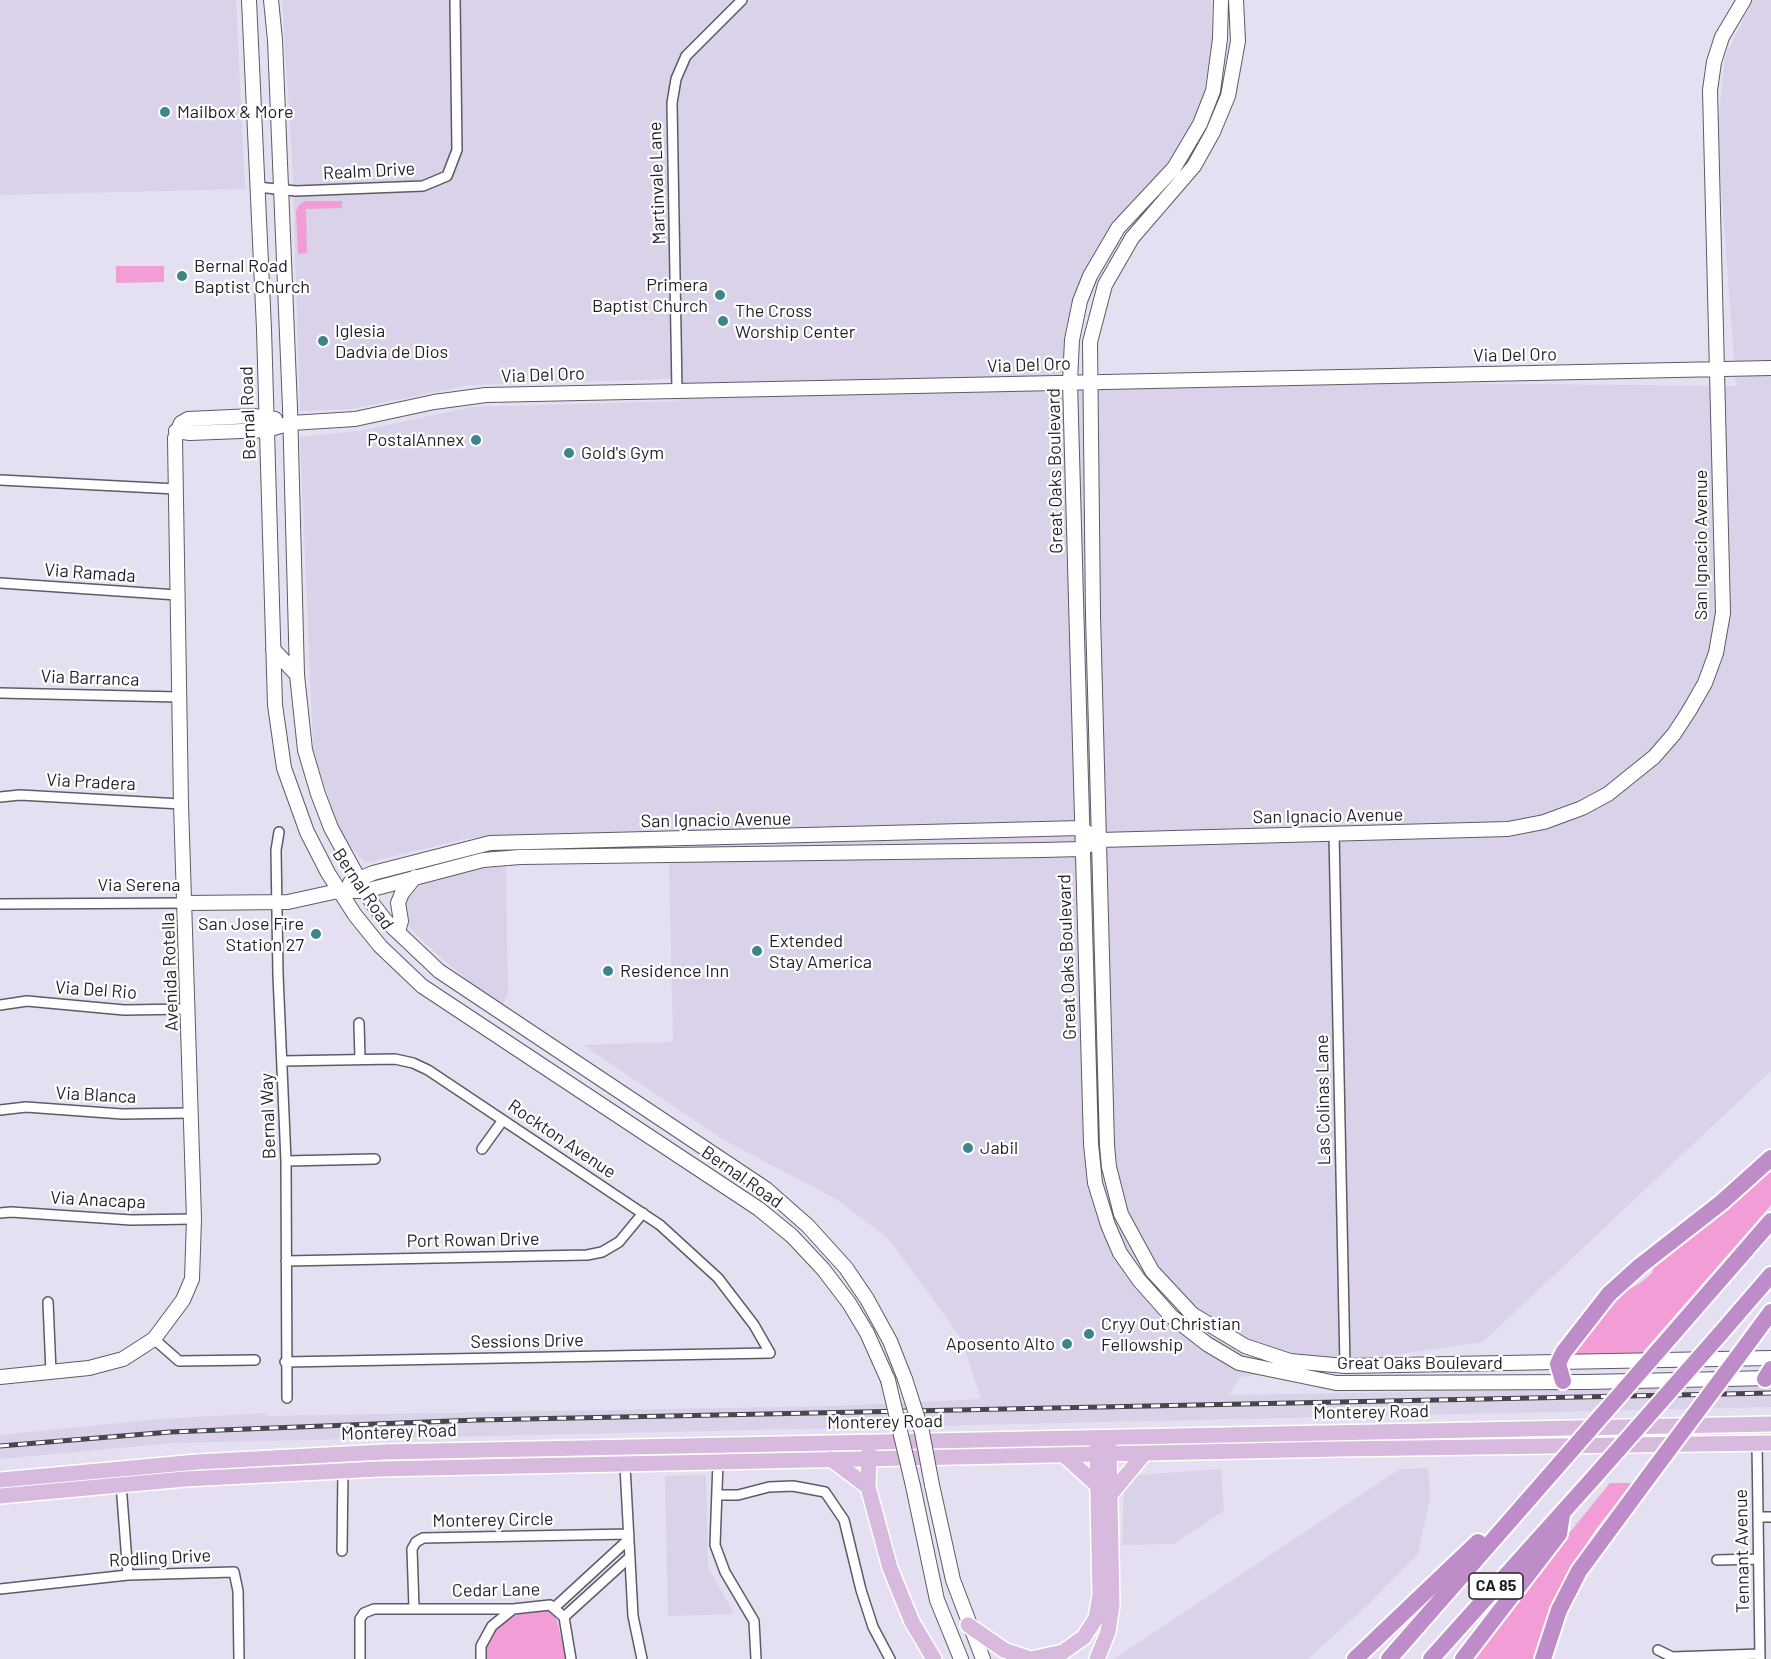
<!DOCTYPE html>
<style>
body{margin:0}
canvas{display:block;background:#e5e0f1}
</style>
<canvas width="1771" height="1659"></canvas>
<script>
const ctx = document.querySelector('canvas').getContext('2d');
ctx.lineJoin = 'round';
function fillPath(path, color) { ctx.fillStyle = color; ctx.fill(path, 'evenodd'); }
const toPath = rows => new Path2D(rows.map(r => 'M' + r).join(''));
function trace(path, color, width, dash) { ctx.strokeStyle = color; ctx.lineWidth = width; ctx.lineCap = dash ? 'butt' : 'round'; ctx.setLineDash(dash || []); ctx.stroke(path); }
function write(font, color, halo, rows, align = 'center') {
  ctx.font = font + ' Barlow,sans-serif'; ctx.lineWidth = 4.5; ctx.setLineDash([]); ctx.textBaseline = 'middle'; ctx.strokeStyle = halo; ctx.fillStyle = color; for (const [text, x, y, turn = 0] of rows) {
    ctx.save(); ctx.translate(x, y); ctx.rotate((+turn || 0) * Math.PI / 180); ctx.textAlign = isNaN(turn) ? turn : align; if (halo) ctx.strokeText(text, 0, 0); ctx.fillText(text, 0, 0); ctx.restore();
  }
}
fillPath(toPath([
 [0,0,236,0,245,189,0,195],
 [282,0,1211,0,1212,50,1199,118,1164,170,1106,233,1078,290,1076,380,1736,386,1717,132,1725,57,1753,0,1771,0,1771,1071,1483,1342,1241,1377,1228,1395,1771,1386,1771,1407,173,1443,0,1459,0,1435,160,1419,267,1413,267,1416,836,1406,981,1399,961,1338,889,1239,836,1199,724,1140,583,1045,673,1042,669,864,689,829,469,838,365,863,340,835,313,748,300,437,364,430,471,407,677,401,672,379,470,385,351,409,300,411,292,160],
 [506,866,508,994,502,1005,475,987,429,947,411,929,399,909,404,894,416,885,482,867],
 [1428,1468,1430,1498,1418,1554,1368,1605,1308,1659,1114,1659,1400,1469],
 [1221,1469,1224,1511,1173,1544,1122,1545,1124,1492,1137,1475],
 [706,1475,708,1567,734,1614,668,1616,665,1476]
]), '#d9d2e9');
fillPath(toPath([
 [305,201,342,201,342,208,306,209,307,253,298,254,296,211,299,205],
 [116,266,164,266,164,282,116,283],
 [1771,1167,1771,1205,1642,1353,1577,1354,1575,1350,1624,1292,1639,1284,1652,1273,1654,1266],
 [1610,1483,1632,1483,1596,1529,1569,1570,1556,1596,1534,1659,1475,1659,1518,1596],
 [550,1610,557,1620,566,1659,482,1659,483,1646,495,1628,515,1612]
]), '#f39dd6');
const street = toPath([
 [257,187,296,191,423,186,447,176,457,150,455,0],
 [677,391,672,103,676,79,686,56,742,0],
 [0,480,176,489],
 [0,583,177,595],
 [0,693,179,697],
 [0,797,20,795,181,804],
 [279,832,276,850,278,975,286,1161,287,1398],
 [1334,833,1345,1366],
 [0,904,185,903],
 [0,1005,27,1001,124,1010,189,1009],
 [359,1023,360,1059],
 [282,1061,395,1059,413,1063,428,1070,660,1225,718,1278,754,1325,770,1353,285,1362],
 [0,1110,26,1107,122,1114,191,1113],
 [482,1149,503,1120],
 [286,1161,375,1159],
 [0,1213,11,1212,131,1220,194,1219],
 [286,1261,587,1255,602,1252,619,1242,643,1213],
 [48,1302,51,1372],
 [154,1339,179,1361,255,1360],
 [1757,1443,1760,1659],
 [624,1447,633,1616,642,1659],
 [718,1462,715,1545,725,1572,754,1621,756,1659],
 [719,1495,738,1495,769,1487,793,1486,825,1492,844,1520,861,1590,873,1627,890,1659],
 [1758,1517,1771,1517],
 [342,1551,343,1471],
 [1717,1560,1758,1559],
 [128,1575,121,1484,127,1476,139,1471],
 [0,1589,128,1575,234,1572,238,1591,239,1659],
 [555,1607,629,1539],
 [414,1608,412,1549,416,1542,423,1538,629,1534],
 [564,1617,630,1557],
 [1658,1650,1672,1657,1760,1654],
 [360,1659,360,1619,364,1613,374,1609,513,1609,550,1605,564,1617,571,1659],
 [481,1659,481,1646,492,1626,513,1609]
]);
const secondary = toPath([
 [249,0,264,329,275,705,284,768,307,832,328,873,355,915,380,946,422,986,759,1209,792,1236,823,1269,849,1303,867,1333,888,1380],
 [271,0,275,40,290,408,297,675,305,750,318,794,331,828,372,903,385,920,439,971,766,1189,808,1226,846,1268,867,1299,890,1341,905,1379],
 [1221,0,1220,39,1213,91,1200,124,1174,168,1118,228,1090,276,1080,301,1072,340,1070,382,1091,1144,1095,1183,1108,1225,1120,1253,1139,1280,1171,1316,1207,1344,1239,1363,1336,1383,1587,1382,1771,1378],
 [1236,0,1238,41,1228,96,1213,132,1194,166,1132,238,1105,285,1090,342,1093,615,1107,1145,1109,1167,1121,1214,1152,1271,1192,1314,1245,1346,1290,1361,1345,1366,1771,1358],
 [176,431,190,433,267,430,291,423,355,419,434,402,486,395,1771,368],
 [273,649,297,675],
 [350,883,373,873,490,843,1081,828,1088,833],
 [185,903,288,902,338,891,365,891,483,860,520,857,1042,850,1081,849,1100,840,1508,829,1544,822,1582,808,1608,794,1654,757,1674,734,1689,711,1705,683,1716,653,1723,613,1710,90,1714,62,1722,37,1744,0],
 [398,932,401,921,398,903,402,893,415,877],
 [0,1377,89,1368,123,1359,154,1339,183,1300,192,1279,194,1219,181,804,175,438,181,423,188,419,254,416,275,419],
 [932,1485,953,1580,983,1659],
 [913,1486,937,1600,961,1659]
]);
const primary = toPath([
 [869,1451,868,1487,890,1568,912,1622,934,1659],
 [1065,1456,1098,1486],
 [831,1459,868,1487],
 [0,1480,197,1462,384,1452,1771,1424],
 [1110,1495,1144,1454],
 [0,1496,185,1479,379,1469,1339,1449,1771,1443],
 [968,1625,1004,1650,1031,1659,1063,1652,1084,1637,1096,1618,1100,1595,1097,1446],
 [1097,1659,1108,1632,1112,1605,1109,1446]
]);
const highway = toPath([
 [1720,1334,1771,1275],
 [1672,1335,1771,1221],
 [1737,1358,1771,1312],
 [1765,1379,1771,1369],
 [1563,1381,1558,1364,1563,1353,1609,1294,1640,1266,1722,1202,1771,1158],
 [1355,1659,1478,1542],
 [1389,1659,1549,1476],
 [1431,1659,1596,1475],
 [1463,1659,1559,1534,1562,1515],
 [1543,1659,1559,1610,1579,1571,1649,1476]
]);
trace(street, '#5f5a69', 12);
trace(secondary, '#5f5a69', 16);
trace(primary, '#fff', 18);
trace(highway, '#fff', 20);
trace(street, '#fff', 9);
trace(secondary, '#fff', 14);
trace(primary, '#d8bade', 15);
trace(highway, '#be8cc8', 16);
const rail = toPath([
 [0,1446,170,1432,477,1420,1771,1393]
]);
trace(rail, '#47454d', 5);
trace(rail, '#fff', 3, [9]);
const secondaryBridge = toPath([
 [905,1379,922,1432,932,1485],
 [888,1380,913,1486]
]);
const highwayBridge = toPath([
 [1596,1475,1720,1334],
 [1549,1476,1672,1335],
 [1649,1476,1737,1358]
]);
trace(secondaryBridge, '#5f5a69', 16, []);
trace(highwayBridge, '#fff', 20, []);
trace(secondaryBridge, '#fff', 14);
trace(highwayBridge, '#be8cc8', 16);
for (const [x, y, r, color] of [
 [165,112,6,"#3d858a"],
 [182,276,6,"#3d858a"],
 [720,295,6,"#3d858a"],
 [723,321,6,"#3d858a"],
 [323,341,6,"#3d858a"],
 [476,440,6,"#3d858a"],
 [569,453,6,"#3d858a"],
 [316,934,6,"#3d858a"],
 [757,951,6,"#3d858a"],
 [608,971,6,"#3d858a"],
 [968,1148,6,"#3d858a"],
 [1089,1334,6,"#3d858a"],
 [1067,1344,6,"#3d858a"]
]) { const dot = new Path2D(); dot.arc(x, y, r, 0, 2 * Math.PI); ctx.fillStyle = color; ctx.fill(dot); trace(dot, '#fff', 2); }
for (const [x, y, w] of [
 [1496,1586,54]
]) { const box = new Path2D(); box.roundRect(x - w / 2, y - 13, w, 26, 4.5); ctx.fillStyle = '#fff'; ctx.fill(box); trace(box, '#211f25', 1.5); }
write('bold 16px', '#211f25', null, [
 ["CA 85",1496,1586]
]);
write('18px', '#211f25', '#fff', [
 ["Mailbox & More",177,112],
 ["Bernal Road",194,266],
 ["Baptist Church",194,287],
 ["Primera",708,285,"right"],
 ["Baptist Church",708,306,"right"],
 ["The Cross",735,311],
 ["Worship Center",735,332],
 ["Iglesia",335,331],
 ["Dadvia de Dios",335,352],
 ["PostalAnnex",464,440,"right"],
 ["Gold's Gym",581,453],
 ["San Jose Fire",304,924,"right"],
 ["Station 27",304,945,"right"],
 ["Extended",769,941],
 ["Stay America",769,962],
 ["Residence Inn",620,971],
 ["Jabil",980,1148],
 ["Cryy Out Christian",1101,1324],
 ["Fellowship",1101,1345],
 ["Aposento Alto",1055,1344,"right"]
], 'left');
write('18px', '#211f25', '#fff', [
 ["Realm Drive",369,171,-3],
 ["Martinvale Lane",657,183,-92],
 ["Via Del Oro",1515,355,-1],
 ["Via Del Oro",1029,365,-2],
 ["Via Del Oro",543,375,-2],
 ["Bernal Road",248,413,-92],
 ["Great Oaks Boulevard",1055,471,-91],
 ["San Ignacio Avenue",1701,545,-90],
 ["Via Ramada",90,573,4],
 ["Via Barranca",90,678,2],
 ["Via Pradera",91,782,3],
 ["San Ignacio Avenue",1328,816,-1],
 ["San Ignacio Avenue",716,820,-1],
 ["Via Serena",139,885],
 ["Bernal Road",363,889,56],
 ["Great Oaks Boulevard",1067,957,-92],
 ["Avenida Rotella",170,972,-92],
 ["Via Del Rio",96,990,4],
 ["Via Blanca",96,1095,3],
 ["Las Colinas Lane",1323,1100,-91],
 ["Bernal Way",268,1116,-92],
 ["Rockton Avenue",562,1139,34],
 ["Bernal Road",742,1177,35],
 ["Via Anacapa",98,1200,3],
 ["Port Rowan Drive",473,1240,-1],
 ["Sessions Drive",527,1341,-1],
 ["Great Oaks Boulevard",1420,1363],
 ["Monterey Road",1371,1412,-1],
 ["Monterey Road",885,1422,-1],
 ["Monterey Road",399,1432,-2],
 ["Monterey Circle",493,1520,-1],
 ["Tennant Avenue",1742,1551,-91],
 ["Rodling Drive",160,1558,-3],
 ["Cedar Lane",496,1590,-1]
]);
</script>
